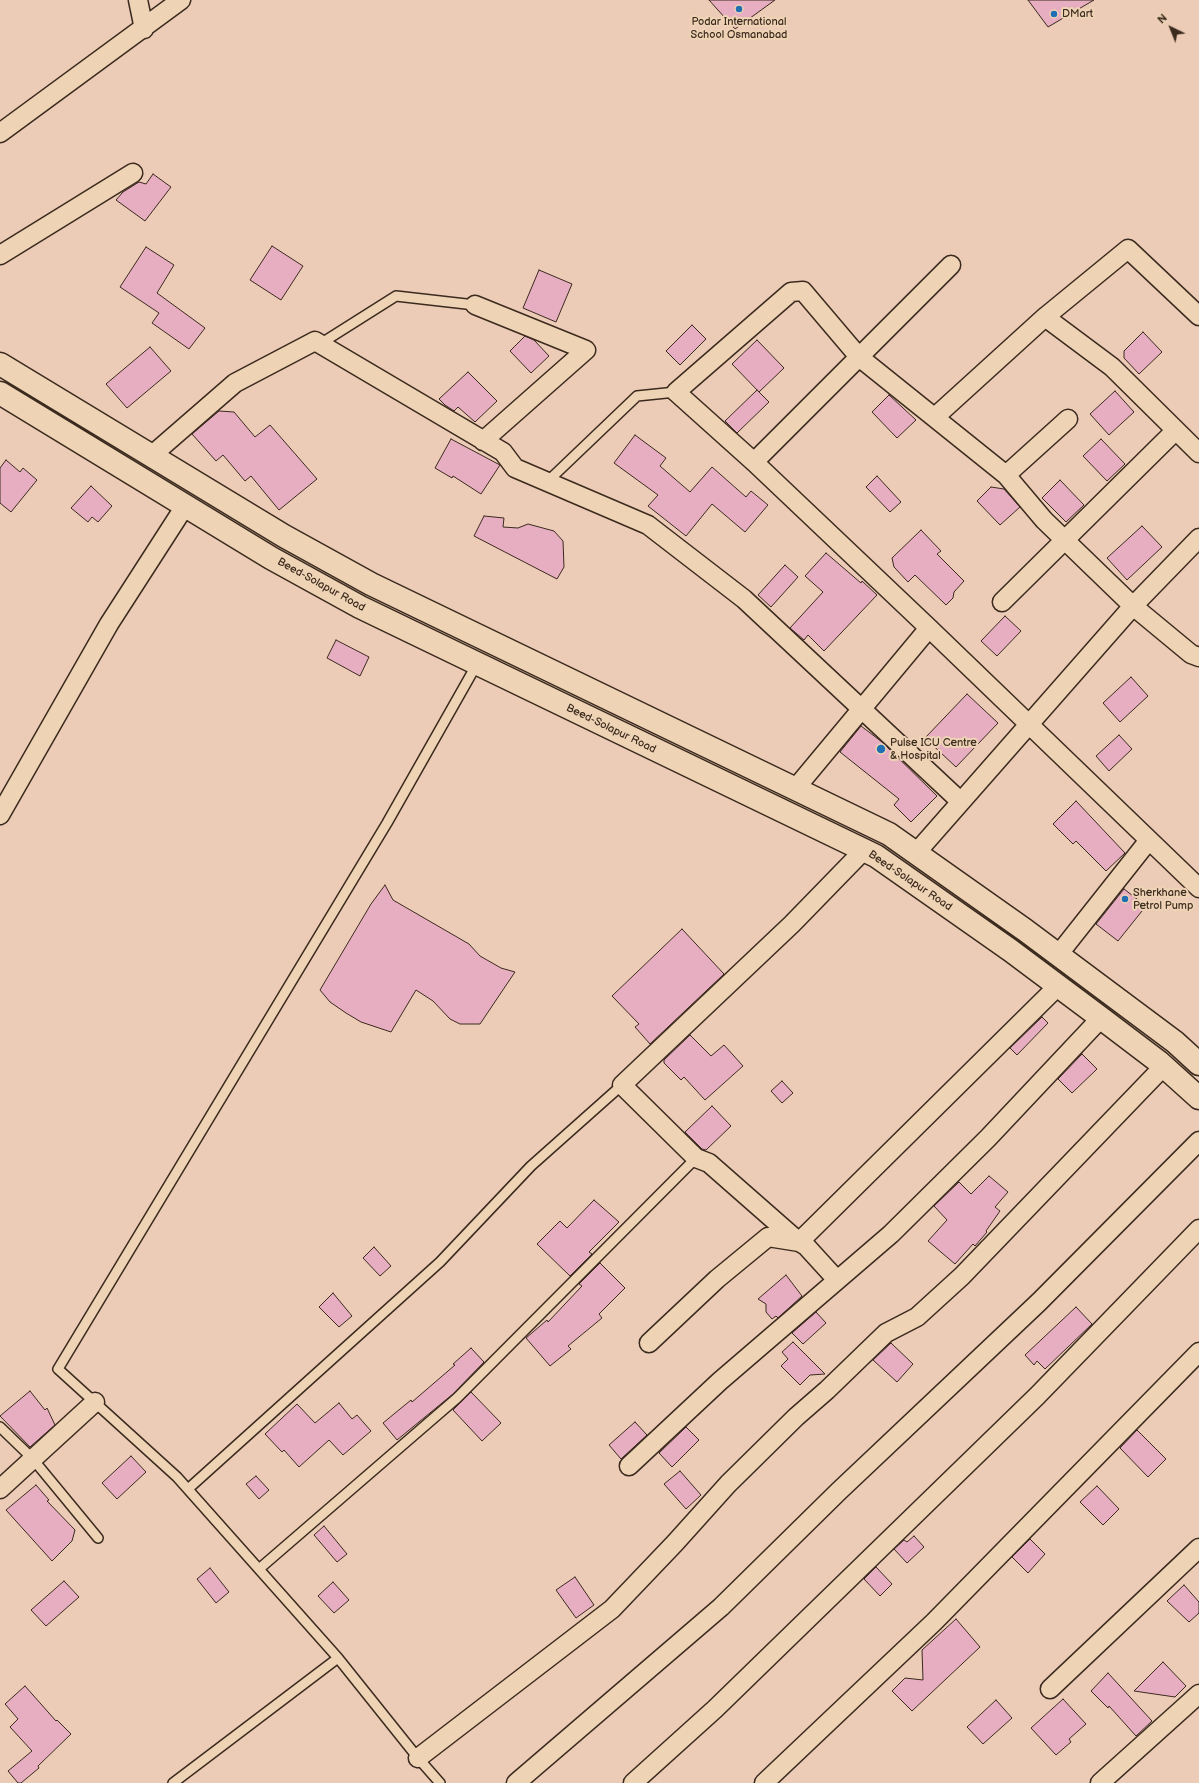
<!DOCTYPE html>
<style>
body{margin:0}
#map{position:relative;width:1199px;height:1783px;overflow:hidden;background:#edccb7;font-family:"Balsamiq Sans",sans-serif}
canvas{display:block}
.north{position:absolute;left:1151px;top:8px;width:40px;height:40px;-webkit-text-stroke:3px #eed3b5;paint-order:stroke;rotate:317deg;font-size:11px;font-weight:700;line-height:16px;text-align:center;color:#3b2a1e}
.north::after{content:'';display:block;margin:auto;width:14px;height:18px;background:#3b2a1e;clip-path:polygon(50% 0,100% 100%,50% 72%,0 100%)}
</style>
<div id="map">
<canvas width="1199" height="1783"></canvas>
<div class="north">N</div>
</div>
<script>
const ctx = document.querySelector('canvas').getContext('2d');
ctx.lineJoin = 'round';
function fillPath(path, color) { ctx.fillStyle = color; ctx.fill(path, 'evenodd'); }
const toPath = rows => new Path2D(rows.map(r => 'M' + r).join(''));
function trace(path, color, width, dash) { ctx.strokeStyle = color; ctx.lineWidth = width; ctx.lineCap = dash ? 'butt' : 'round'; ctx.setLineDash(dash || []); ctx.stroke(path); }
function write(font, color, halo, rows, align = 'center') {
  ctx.font = font + ' "Balsamiq Sans",sans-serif'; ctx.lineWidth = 4; ctx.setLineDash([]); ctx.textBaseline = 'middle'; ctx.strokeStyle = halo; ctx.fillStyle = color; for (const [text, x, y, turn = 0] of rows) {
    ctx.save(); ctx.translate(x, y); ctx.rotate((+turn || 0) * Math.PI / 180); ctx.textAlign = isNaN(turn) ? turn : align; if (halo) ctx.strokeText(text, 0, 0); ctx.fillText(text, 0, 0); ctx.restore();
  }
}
const building = toPath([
 [709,0,775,0,735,29,709,0],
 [1028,0,1094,0,1048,27,1028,0],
 [153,174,171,187,145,221,116,200,123,192,139,182,146,184,153,174],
 [272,246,303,266,281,300,250,280,272,246],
 [146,247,174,265,157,293,205,328,189,349,152,323,159,313,120,287,146,247],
 [539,270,572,284,556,322,523,308,539,270],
 [692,325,706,339,680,365,666,351,692,325],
 [1143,332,1162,352,1139,374,1124,358,1124,351,1143,332],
 [525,336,534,340,549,356,531,373,510,351,525,336],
 [757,340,784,368,759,392,732,364,757,340],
 [150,347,171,371,127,408,106,384,150,347],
 [468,372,497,401,475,422,458,407,454,411,445,405,439,399,468,372],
 [757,390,769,402,737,433,725,421,757,390],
 [1115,391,1134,412,1109,435,1090,414,1115,391],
 [889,395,916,420,897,438,872,412,889,395],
 [219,411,234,412,255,437,270,425,317,479,279,510,251,476,245,481,223,455,216,461,192,434,219,411],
 [635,435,666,458,660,466,690,492,712,467,746,497,751,491,768,505,745,532,712,504,686,536,648,506,658,495,614,463,635,435],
 [451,439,500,465,481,494,453,476,452,478,435,468,451,439],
 [1101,439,1125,464,1107,481,1083,456,1101,439],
 [6,460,20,472,23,468,37,480,11,512,0,503,0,468,6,460],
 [877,476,901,502,890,512,866,487,877,476],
 [1060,480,1084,505,1066,522,1042,498,1060,480],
 [91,486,112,506,98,522,92,517,88,522,71,508,91,486],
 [991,487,1004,489,1020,507,1000,525,977,501,991,487],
 [484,516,504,518,503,527,518,528,528,524,554,531,563,541,564,567,557,579,474,536,484,516],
 [1142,526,1162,547,1127,580,1107,558,1142,526],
 [921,530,941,551,937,554,964,581,954,592,953,598,946,605,915,575,908,582,894,567,892,558,921,530],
 [826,553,861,583,862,581,877,595,824,651,808,635,804,640,790,628,823,592,805,576,826,553],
 [785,565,798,577,771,607,758,595,785,565],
 [1005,616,1021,631,997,656,981,641,1005,616],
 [336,640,369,657,360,676,327,658,336,640],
 [1131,677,1148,696,1120,722,1103,703,1131,677],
 [967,694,998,723,956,767,925,738,967,694],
 [861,726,882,742,937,796,911,822,894,805,899,799,840,752,861,726],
 [1119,735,1132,749,1109,771,1096,756,1119,735],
 [1076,801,1125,853,1106,871,1076,841,1073,844,1053,824,1076,801],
 [385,885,393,900,469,944,480,956,501,968,515,972,480,1024,460,1024,450,1019,433,1001,416,990,391,1032,361,1022,346,1013,330,1002,320,990,371,904,385,885],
 [1124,889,1146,906,1118,941,1096,924,1124,889],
 [682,929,724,974,650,1044,635,1027,639,1024,612,996,682,929],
 [1042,1017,1048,1023,1017,1055,1010,1048,1042,1017],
 [690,1035,711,1056,724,1045,743,1066,705,1100,684,1077,681,1080,664,1063,664,1060,690,1035],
 [1082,1054,1097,1069,1072,1093,1058,1079,1082,1054],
 [782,1081,793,1093,782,1103,771,1091,782,1081],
 [712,1106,731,1126,706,1150,702,1149,685,1132,712,1106],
 [989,1176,1008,1192,995,1207,1000,1211,986,1231,987,1232,975,1246,973,1244,955,1264,928,1241,947,1220,934,1206,959,1182,971,1194,989,1176],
 [594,1200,619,1222,589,1252,592,1254,570,1276,537,1244,560,1221,567,1228,594,1200],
 [374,1247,391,1266,380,1276,363,1258,374,1247],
 [600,1263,625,1288,599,1314,602,1318,568,1346,571,1349,550,1366,526,1338,547,1320,548,1322,582,1286,579,1284,600,1263],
 [786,1275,802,1296,778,1318,776,1316,772,1319,766,1312,766,1304,758,1299,786,1275],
 [333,1293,352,1316,339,1327,319,1307,333,1293],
 [1076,1307,1092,1324,1045,1369,1037,1361,1034,1365,1025,1355,1076,1307],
 [816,1312,826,1323,803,1344,792,1333,816,1312],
 [793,1342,825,1374,810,1375,800,1385,781,1366,788,1359,782,1352,793,1342],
 [891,1343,913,1364,897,1382,873,1360,891,1343],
 [471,1348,484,1362,453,1394,397,1440,383,1423,411,1400,412,1402,455,1365,453,1364,471,1348],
 [30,1391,45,1410,47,1408,55,1425,30,1447,0,1416,30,1391],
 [471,1392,501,1423,482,1441,453,1410,471,1392],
 [339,1403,352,1419,357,1415,371,1431,343,1455,329,1440,299,1467,284,1450,282,1452,265,1434,297,1404,315,1423,339,1403],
 [635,1422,647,1435,621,1459,609,1445,635,1422],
 [686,1427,699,1440,672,1467,659,1453,686,1427],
 [1137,1430,1166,1459,1148,1477,1120,1448,1137,1430],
 [131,1456,146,1472,117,1499,102,1483,131,1456],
 [680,1471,701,1495,686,1509,664,1484,680,1471],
 [256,1476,269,1490,259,1499,246,1484,256,1476],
 [36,1485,49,1500,47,1501,75,1530,72,1541,52,1561,6,1510,36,1485],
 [1097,1486,1119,1509,1103,1525,1080,1502,1097,1486],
 [324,1526,347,1554,337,1562,314,1535,324,1526],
 [914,1536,924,1547,907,1563,894,1549,904,1540,907,1542,914,1536],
 [1030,1539,1045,1554,1028,1573,1012,1557,1030,1539],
 [876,1567,892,1584,880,1596,864,1579,876,1567],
 [210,1568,229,1592,216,1603,197,1579,210,1568],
 [575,1577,594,1605,576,1618,556,1590,575,1577],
 [64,1581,79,1597,46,1626,31,1610,64,1581],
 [333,1582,349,1600,334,1613,318,1596,333,1582],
 [1184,1585,1199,1602,1199,1613,1189,1622,1167,1601,1184,1585],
 [956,1619,980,1647,912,1711,892,1691,905,1678,923,1680,922,1650,956,1619],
 [1163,1662,1186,1686,1175,1697,1134,1691,1163,1662],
 [1108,1673,1152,1721,1136,1736,1109,1706,1108,1708,1091,1691,1108,1673],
 [25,1686,56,1721,57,1720,71,1734,38,1766,39,1768,21,1783,18,1783,8,1771,32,1751,10,1727,18,1719,5,1704,25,1686],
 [1063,1699,1086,1724,1069,1739,1071,1742,1056,1755,1031,1728,1063,1699],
 [996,1700,1012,1718,983,1744,967,1727,996,1700]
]);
fillPath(building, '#e7aec1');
trace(building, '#3b2a1e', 1);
const lane = toPath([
 [320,344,396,296,475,305],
 [547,482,637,396,676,392],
 [0,1427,32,1458,98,1538],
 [188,1489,440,1262,531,1166,622,1085],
 [259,1569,457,1398,696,1158],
 [173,1783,338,1658],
 [440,1783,418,1758,338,1658,177,1477,58,1369,387,823,477,664]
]);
const street = toPath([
 [138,0,144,29],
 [0,133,181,0],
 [0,255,133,173],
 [475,305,586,350,483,441],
 [1045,317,1112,367,1199,453],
 [935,417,1045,317,1128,249,1199,316],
 [151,456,235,383,315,341,503,452,515,468,648,525,744,599,960,801],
 [754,462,951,265],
 [1006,475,1068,419],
 [1002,602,1175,431],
 [1199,657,1191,654,1133,606,1044,520,1006,475,859,357,803,291,791,292,676,392,754,462,929,628,1199,888],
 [795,789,929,628],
 [0,815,109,624,185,506],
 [916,853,1133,606,1199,538],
 [1058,955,1149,840],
 [837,1280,806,1246,799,1242,1058,986],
 [649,1343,717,1279,768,1237,799,1242,709,1163,696,1158,622,1085,792,924,864,850],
 [629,1466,720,1381,891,1234,988,1138,1101,1018],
 [0,1489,95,1402],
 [1050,1689,1199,1548],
 [418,1758,612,1609,675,1543,728,1484,796,1417,827,1390,886,1333,917,1317,962,1276,1164,1066],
 [516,1783,721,1607,839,1491,1039,1302,1199,1141],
 [633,1783,715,1709,1037,1396,1199,1229],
 [764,1783,934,1622,1199,1352],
 [1100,1783,1199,1694]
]);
const secondary = toPath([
 [0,364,284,536,371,584,889,834,1025,930,1175,1042,1199,1064],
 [0,393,271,558,360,607,876,856,1010,950,1101,1018,1159,1062,1199,1098]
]);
trace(lane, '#3b2a1e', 12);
trace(street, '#3b2a1e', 21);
trace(secondary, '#3b2a1e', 25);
trace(lane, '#eed3b5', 9);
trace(street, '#eed3b5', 18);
trace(secondary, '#eed3b5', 22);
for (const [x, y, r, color] of [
 [739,9,4,"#1f6fb2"],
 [1054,14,4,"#1f6fb2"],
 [881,749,5,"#1f6fb2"],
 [1125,899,4,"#1f6fb2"]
]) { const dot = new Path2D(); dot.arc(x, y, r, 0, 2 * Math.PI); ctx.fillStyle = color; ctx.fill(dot); trace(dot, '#eed3b5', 1.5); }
write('11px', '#3b2a1e', '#eed3b5', [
 ["DMart",1062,14],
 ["Podar International",739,22,"center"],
 ["School Osmanabad",739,35,"center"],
 ["Pulse ICU Centre",890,743],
 ["& Hospital",890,756],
 ["Sherkhane",1133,893],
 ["Petrol Pump",1133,906]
], 'left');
write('11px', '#3b2a1e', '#eed3b5', [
 ["Beed-Solapur Road",321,585,29],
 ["Beed-Solapur Road",611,729,26],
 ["Beed-Solapur Road",910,881,34]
]);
</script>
